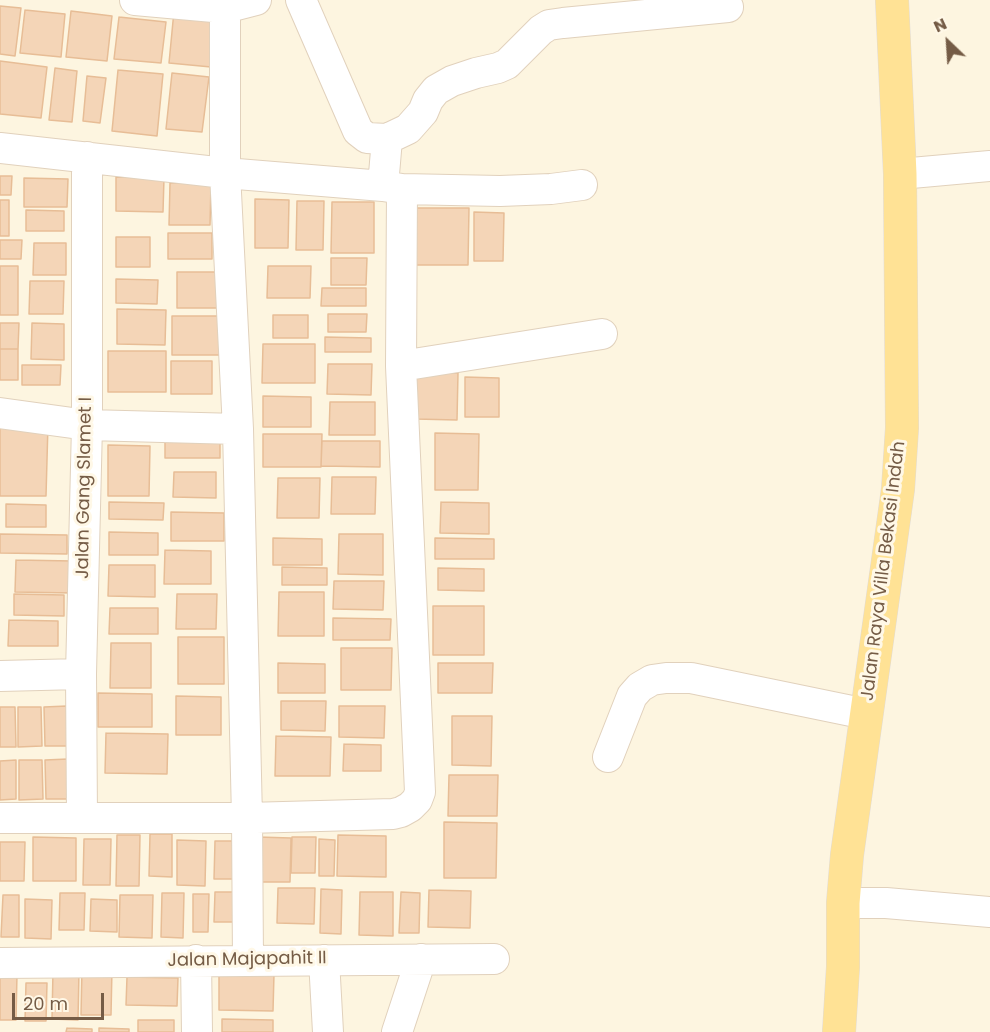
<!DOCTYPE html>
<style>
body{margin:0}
#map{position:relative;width:990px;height:1032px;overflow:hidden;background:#fdf5e0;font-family:Poppins,sans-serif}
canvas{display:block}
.north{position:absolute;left:918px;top:12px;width:60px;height:60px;-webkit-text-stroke:4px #fff8e7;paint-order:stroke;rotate:335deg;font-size:16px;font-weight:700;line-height:24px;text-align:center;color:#755c46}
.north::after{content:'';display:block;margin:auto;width:21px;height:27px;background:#755c46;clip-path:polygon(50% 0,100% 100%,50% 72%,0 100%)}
.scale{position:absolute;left:12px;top:993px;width:92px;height:27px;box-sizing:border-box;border:3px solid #755c46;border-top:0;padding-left:8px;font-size:18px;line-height:21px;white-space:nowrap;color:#755c46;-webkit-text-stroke:4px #fff8e7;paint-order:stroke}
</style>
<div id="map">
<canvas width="990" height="1032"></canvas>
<div class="north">N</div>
<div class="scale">20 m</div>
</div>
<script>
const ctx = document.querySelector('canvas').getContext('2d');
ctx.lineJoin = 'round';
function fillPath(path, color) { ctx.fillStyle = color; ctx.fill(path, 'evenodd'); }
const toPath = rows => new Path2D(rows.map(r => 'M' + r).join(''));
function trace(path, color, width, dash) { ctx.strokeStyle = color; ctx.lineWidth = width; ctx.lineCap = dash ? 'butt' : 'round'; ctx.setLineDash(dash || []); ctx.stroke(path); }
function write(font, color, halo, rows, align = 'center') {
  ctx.font = font + ' Poppins,sans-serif'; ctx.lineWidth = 6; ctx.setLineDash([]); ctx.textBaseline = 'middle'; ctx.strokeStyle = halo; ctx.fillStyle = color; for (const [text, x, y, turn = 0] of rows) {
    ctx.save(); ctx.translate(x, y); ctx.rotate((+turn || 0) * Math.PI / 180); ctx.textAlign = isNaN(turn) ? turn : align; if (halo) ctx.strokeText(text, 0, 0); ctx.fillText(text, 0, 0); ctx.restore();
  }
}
const building = toPath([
 [0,6,21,8,15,56,0,54,0,6],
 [25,10,65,14,61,57,20,53,25,10],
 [71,11,112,16,107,61,66,57,71,11],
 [174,11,217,15,211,67,169,63,174,11],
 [119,17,166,22,161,63,114,59,119,17],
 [0,61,47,67,41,118,0,114,0,61],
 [55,68,77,71,72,122,49,120,55,68],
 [118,70,163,74,157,136,112,131,118,70],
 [172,73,209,77,202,132,166,129,172,73],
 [87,76,106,78,100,123,83,121,87,76],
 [0,176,12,176,11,195,0,195,0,176],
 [116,177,164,178,163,212,116,211,116,177],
 [24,178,68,179,67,207,24,207,24,178],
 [170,183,211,183,210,225,169,225,170,183],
 [255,199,289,200,288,248,255,248,255,199],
 [0,200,9,200,9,236,0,236,0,200],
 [297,201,324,201,323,250,296,250,297,201],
 [332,202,374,202,374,253,331,253,332,202],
 [415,208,469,208,468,265,415,265,415,208],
 [26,210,64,211,64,231,26,231,26,210],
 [474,212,504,213,503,261,474,261,474,212],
 [168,233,212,233,212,259,168,259,168,233],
 [116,237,150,237,150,267,116,267,116,237],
 [0,240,22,240,21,259,0,259,0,240],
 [34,243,66,243,66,275,33,275,34,243],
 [331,258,367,258,366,285,331,285,331,258],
 [0,266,18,266,18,315,0,315,0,266],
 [268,266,311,266,310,298,267,298,268,266],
 [177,272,220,272,220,308,177,308,177,272],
 [116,279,158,280,157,304,116,303,116,279],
 [30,281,64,281,63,314,29,314,30,281],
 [322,288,366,288,366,306,321,306,322,288],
 [117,309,166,310,165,345,117,344,117,309],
 [328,314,367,314,366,332,328,332,328,314],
 [273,315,308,315,308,338,273,338,273,315],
 [172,316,222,316,222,355,172,355,172,316],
 [0,323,19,323,18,349,0,349,0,323],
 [32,323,64,324,64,360,31,359,32,323],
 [325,337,371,338,371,352,325,352,325,337],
 [263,344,315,344,315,383,262,383,263,344],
 [0,349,18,349,18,380,0,380,0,349],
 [108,351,166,351,166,392,108,392,108,351],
 [171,361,212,361,212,394,171,394,171,361],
 [328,364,372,364,371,395,327,394,328,364],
 [22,365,61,365,60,385,22,385,22,365],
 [416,372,458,373,457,420,415,419,416,372],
 [465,377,499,378,499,417,465,417,465,377],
 [263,396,311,397,311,427,263,427,263,396],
 [330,402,375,402,375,435,329,435,330,402],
 [0,423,48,424,46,496,0,496,0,423],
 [435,433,479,434,478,490,435,490,435,433],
 [263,434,322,434,321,467,263,467,263,434],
 [165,440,220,440,220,458,165,458,165,440],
 [322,441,380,441,380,467,321,466,322,441],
 [108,445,150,446,149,496,108,496,108,445],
 [174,472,216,472,216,498,173,497,174,472],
 [332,477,376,477,375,514,331,514,332,477],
 [278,478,320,478,319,518,277,518,278,478],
 [109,502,164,503,163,520,109,519,109,502],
 [441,502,489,503,489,534,440,533,441,502],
 [6,504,46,505,46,527,6,527,6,504],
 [171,512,224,513,224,541,171,541,171,512],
 [109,532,158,533,158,555,109,555,109,532],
 [0,534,67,535,67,554,0,553,0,534],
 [339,534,383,534,383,575,338,574,339,534],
 [273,538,322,539,322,565,273,565,273,538],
 [435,538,494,539,494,559,435,559,435,538],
 [165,550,211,551,211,584,164,584,165,550],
 [16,560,73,561,72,593,15,592,16,560],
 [109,565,155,565,155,597,108,596,109,565],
 [282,567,327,568,327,585,282,585,282,567],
 [438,568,484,569,484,591,438,590,438,568],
 [334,581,384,581,383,610,333,609,334,581],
 [279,592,324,592,324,636,278,636,279,592],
 [14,594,64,595,64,616,14,615,14,594],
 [177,594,217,594,216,629,176,629,177,594],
 [433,606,484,606,484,655,433,655,433,606],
 [110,608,158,608,158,634,109,634,110,608],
 [333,618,391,619,390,640,333,640,333,618],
 [9,620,58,621,58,646,8,646,9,620],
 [178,637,224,637,224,684,178,684,178,637],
 [111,643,151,643,151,688,110,688,111,643],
 [341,648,392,648,391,690,341,690,341,648],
 [278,663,325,664,325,693,278,693,278,663],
 [438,663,493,663,492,693,438,693,438,663],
 [98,693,152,694,152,727,98,727,98,693],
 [176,696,221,697,221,735,176,735,176,696],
 [281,701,326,701,325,731,281,730,281,701],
 [67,706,68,746,45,746,44,707,67,706],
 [339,706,385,706,384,738,339,737,339,706],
 [0,707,15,707,16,747,0,747,0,707],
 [18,707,41,707,42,746,18,747,18,707],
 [452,716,492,716,491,766,452,765,452,716],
 [106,733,168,734,167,774,105,773,106,733],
 [276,736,331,737,330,776,275,776,276,736],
 [344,744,381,745,381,771,343,771,344,744],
 [68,759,69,799,46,799,45,760,68,759],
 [16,760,16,799,0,800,0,761,16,760],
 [19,760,42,760,43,799,19,800,19,760],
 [449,775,498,775,497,816,448,816,449,775],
 [444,822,497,823,496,878,444,878,444,822],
 [150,834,172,834,172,877,149,876,150,834],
 [117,835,140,835,139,886,116,886,117,835],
 [338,835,386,836,386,877,337,876,338,835],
 [33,837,76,838,76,881,33,881,33,837],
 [258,837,291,838,290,882,257,882,258,837],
 [292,837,316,837,315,873,291,873,292,837],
 [84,839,111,839,110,885,83,885,84,839],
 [319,839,335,840,334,876,319,876,319,839],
 [177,840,206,841,205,886,177,885,177,840],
 [215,841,239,841,239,879,214,879,215,841],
 [0,842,25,842,24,881,0,881,0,842],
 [278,888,315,888,314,924,277,923,278,888],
 [321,889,342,890,341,934,320,933,321,889],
 [429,890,471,891,470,928,428,927,429,890],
 [215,892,241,892,240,922,214,922,215,892],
 [360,892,393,892,393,936,359,935,360,892],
 [401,892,420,893,419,933,399,933,401,892],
 [60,893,85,893,84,930,59,930,60,893],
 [162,893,184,893,183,938,161,937,162,893],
 [193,894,209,894,208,932,193,932,193,894],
 [3,895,19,895,19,937,1,937,3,895],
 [120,895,153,895,152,938,119,937,120,895],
 [25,899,52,900,51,939,25,938,25,899],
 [91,899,117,900,117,932,90,931,91,899],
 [82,968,112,969,111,1015,81,1015,82,968],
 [53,971,79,971,78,1020,52,1019,53,971],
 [219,973,274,974,273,1011,219,1010,219,973],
 [0,974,17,974,16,1020,0,1020,0,974],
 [127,977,178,978,177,1006,126,1005,127,977],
 [26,983,47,983,46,1021,25,1021,26,983],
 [222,1019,273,1020,273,1032,222,1032,222,1019],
 [138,1020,174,1020,174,1032,138,1032,138,1020],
 [67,1028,92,1029,92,1032,66,1032,67,1028],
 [99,1028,129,1029,129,1032,99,1032,99,1028]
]);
fillPath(building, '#f4d5b7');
trace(building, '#e7bd96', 1.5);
const minor = toPath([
 [135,0,225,8,256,0],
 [222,0,225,8,225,173,238,429,247,818,248,960],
 [301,0,358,131,367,138,387,139],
 [0,148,225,173,383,186,402,189,500,191,551,189,582,185],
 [900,174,990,166],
 [383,186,387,139,408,129,423,112,428,100,436,90,452,81,476,73,498,68,507,64,541,30,549,25,563,23,728,7],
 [401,366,602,334],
 [0,413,87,425,238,429],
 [0,676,81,674],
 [608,757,632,696,640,687,652,680,666,678,691,678,866,714],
 [0,818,247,818,393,814,401,812,410,807,417,800,420,792,401,366,402,189],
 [82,818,81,674,87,425,87,157],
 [843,903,886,903,990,912],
 [196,960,197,1032],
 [324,960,328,1032],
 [0,963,494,959],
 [397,1032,421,959]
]);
const major = toPath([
 [839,1032,843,967,843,903,847,855,898,489,902,428,900,174,892,0]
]);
trace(minor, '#e1d1bc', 32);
trace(major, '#e1dbd6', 34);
trace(minor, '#fff', 30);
trace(major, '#ffe295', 33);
write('18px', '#755c46', '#fff8e7', [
 ["Jalan Gang Slamet I",85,488,-89],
 ["Jalan Raya Villa Bekasi Indah",884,571,-83],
 ["Jalan Majapahit II",247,960,-1]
]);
</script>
